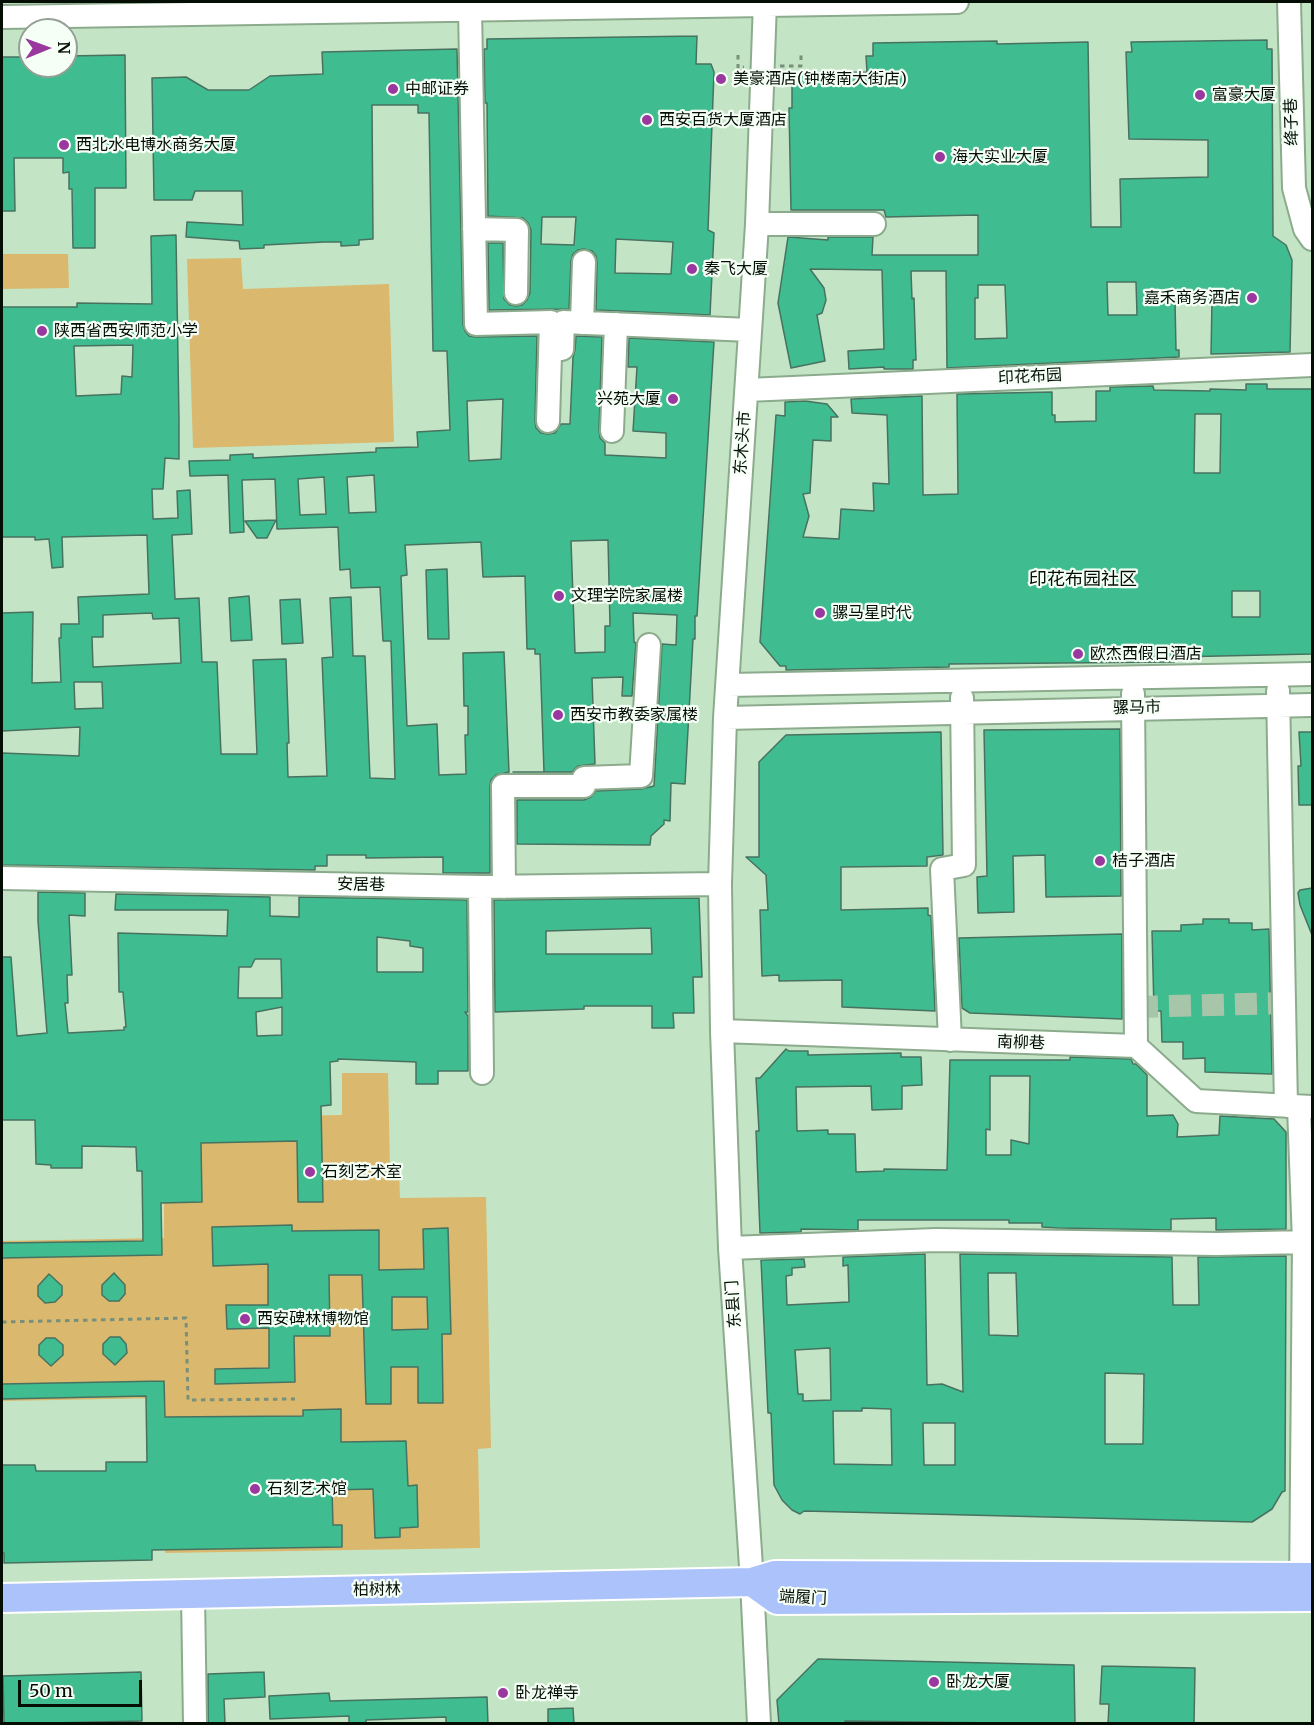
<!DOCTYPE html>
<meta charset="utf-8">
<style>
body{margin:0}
#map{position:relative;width:1314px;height:1725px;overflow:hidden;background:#c4e5c5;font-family:Merriweather,serif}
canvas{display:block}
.frame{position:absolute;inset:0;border:3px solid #040e05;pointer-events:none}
.north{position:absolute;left:18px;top:18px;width:60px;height:60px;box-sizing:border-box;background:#f5fff5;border:2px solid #959f95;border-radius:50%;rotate:89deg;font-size:16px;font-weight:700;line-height:24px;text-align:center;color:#040e05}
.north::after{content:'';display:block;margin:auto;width:21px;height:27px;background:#9a389f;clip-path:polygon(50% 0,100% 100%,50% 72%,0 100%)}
.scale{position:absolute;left:18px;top:1680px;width:124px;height:27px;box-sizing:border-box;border:3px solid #040e05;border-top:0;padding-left:8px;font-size:18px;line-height:21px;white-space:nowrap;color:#040e05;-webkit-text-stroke:4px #f5fff5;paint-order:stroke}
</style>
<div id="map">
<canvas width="1314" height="1725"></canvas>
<div class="frame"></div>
<div class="north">N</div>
<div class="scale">50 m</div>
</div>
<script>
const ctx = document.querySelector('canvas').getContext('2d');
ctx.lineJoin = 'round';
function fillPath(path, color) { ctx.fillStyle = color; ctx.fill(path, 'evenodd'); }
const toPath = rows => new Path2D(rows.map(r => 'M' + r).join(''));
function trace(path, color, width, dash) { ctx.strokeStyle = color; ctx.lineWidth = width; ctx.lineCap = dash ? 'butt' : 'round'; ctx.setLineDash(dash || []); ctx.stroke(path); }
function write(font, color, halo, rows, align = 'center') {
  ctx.font = font + ' Merriweather,"Noto Sans SC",serif'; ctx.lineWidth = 4.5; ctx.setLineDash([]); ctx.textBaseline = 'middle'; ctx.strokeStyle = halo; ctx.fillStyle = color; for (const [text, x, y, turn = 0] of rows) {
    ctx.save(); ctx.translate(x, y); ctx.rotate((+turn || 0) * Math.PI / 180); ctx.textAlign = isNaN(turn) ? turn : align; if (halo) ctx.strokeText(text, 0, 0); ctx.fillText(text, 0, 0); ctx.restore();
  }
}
fillPath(toPath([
 [2,254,68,254,69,288,2,289],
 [241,258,243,289,389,284,394,442,193,448,187,259],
 [342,1073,388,1073,390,1168,399,1168,400,1198,486,1197,491,1448,478,1449,480,1548,165,1553,163,1447,166,1447,165,1398,2,1401,2,1241,164,1238,164,1203,176,1202,175,1118,342,1115]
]), '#dab86e');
const building = toPath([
 [697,36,696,64,711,64,714,72,708,230,714,233,710,315,596,310,597,262,596,256,592,251,584,249,578,250,573,254,571,261,569,309,489,310,488,243,503,243,504,299,510,305,516,306,522,305,527,300,530,293,531,230,528,223,523,218,488,216,487,103,485,103,484,49,487,49,487,39,697,36],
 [542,217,576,217,574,245,541,244,542,217],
 [616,239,673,242,671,274,615,273,616,239],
 [1267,40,1267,49,1272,49,1273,236,1286,245,1292,260,1290,352,1211,354,1212,301,1175,300,1176,350,1179,350,1179,357,947,368,946,271,911,271,912,299,914,298,916,360,913,360,913,369,884,369,884,367,849,369,848,351,884,349,882,270,810,269,824,288,826,300,822,313,817,315,825,361,791,368,778,303,788,237,828,240,828,237,873,237,872,255,978,255,978,215,886,217,884,210,791,210,789,108,792,108,792,73,867,72,866,56,873,56,873,43,997,41,997,44,1088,42,1091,227,1121,227,1120,179,1208,177,1208,140,1129,139,1126,52,1132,52,1131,42,1267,40],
 [1107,282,1136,282,1137,315,1108,315,1107,282],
 [978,285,1005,285,1007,338,975,339,975,298,978,298,978,285],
 [457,49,463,325,465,331,469,336,476,337,537,336,535,421,536,428,541,433,548,434,555,433,561,424,570,424,573,357,575,350,576,336,602,337,599,430,600,438,605,443,605,455,666,458,666,433,633,431,637,367,628,367,629,338,714,342,697,616,695,616,695,639,693,639,685,784,671,783,670,821,664,820,664,824,651,836,650,845,517,844,517,800,584,800,591,797,596,791,641,789,654,786,662,644,676,645,677,615,633,613,634,642,636,643,632,696,622,696,623,677,592,678,595,764,578,766,572,772,513,772,544,772,540,654,535,654,535,649,527,649,525,576,483,577,481,542,405,545,407,575,401,576,407,726,437,724,439,775,466,774,465,735,468,735,468,706,464,706,463,653,504,652,509,772,496,775,491,780,490,786,490,873,443,873,443,857,366,858,366,855,327,855,327,866,315,866,315,870,2,865,2,753,79,756,80,727,2,731,2,613,33,612,32,683,61,682,59,638,61,638,61,624,79,624,78,597,149,594,147,535,62,537,63,567,52,568,49,539,35,540,35,537,2,537,2,307,77,307,77,303,152,304,151,236,176,235,179,420,179,459,165,458,163,489,152,489,153,519,178,518,177,491,190,490,192,534,172,535,175,599,199,598,202,662,217,662,221,754,257,754,253,660,286,659,289,743,287,743,288,777,327,776,322,658,333,657,330,598,351,597,353,656,365,656,370,778,395,779,391,641,383,641,380,587,351,588,350,569,340,570,338,527,277,529,275,479,242,480,244,532,230,533,228,475,190,476,189,461,230,460,230,455,253,454,253,458,376,452,376,448,418,447,417,432,450,430,447,351,433,351,429,113,418,113,418,105,372,105,373,239,359,240,359,245,341,246,341,242,324,242,264,245,264,248,240,249,239,241,186,237,187,222,243,225,242,191,195,191,192,200,154,200,152,78,186,77,208,90,249,90,270,76,323,74,322,52,457,49],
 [133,345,132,377,122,376,121,394,76,396,74,346,133,345],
 [503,399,501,459,469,461,467,401,503,399],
 [374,475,376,512,349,513,347,477,374,475],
 [324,477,326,514,300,515,298,479,324,477],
 [608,540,610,626,605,626,605,652,575,653,571,541,608,540],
 [152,613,153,619,179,618,181,663,93,667,92,637,103,637,103,615,152,613],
 [74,682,102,682,103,708,75,709,74,682],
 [125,55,126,188,95,188,95,248,73,248,72,189,69,189,69,172,63,173,63,158,14,158,15,211,2,211,2,57,30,57,30,66,66,66,66,56,125,55],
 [1246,384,1267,384,1267,389,1312,389,1312,654,1174,657,1174,662,949,664,949,667,786,670,786,666,780,666,760,642,776,415,785,416,785,402,805,401,827,404,838,417,831,417,831,441,813,440,810,493,803,494,809,516,803,537,839,539,841,509,874,511,873,483,889,484,887,415,852,413,851,399,922,396,923,495,958,494,957,394,1052,392,1052,415,1055,415,1055,422,1096,421,1096,391,1110,391,1110,387,1153,386,1154,390,1210,391,1210,389,1246,390,1246,384],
 [1195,414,1221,414,1220,473,1194,473,1195,414],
 [1232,591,1260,591,1260,617,1232,617,1232,591],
 [276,520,267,538,257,538,245,521,276,520],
 [447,569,449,639,428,639,426,570,447,569],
 [249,596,252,640,231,641,229,598,249,596],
 [300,599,303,643,282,644,280,600,300,599],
 [1120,729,1121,896,1046,897,1045,855,1013,856,1014,912,978,913,977,877,987,876,984,730,1120,729],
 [941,732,943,855,927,857,927,866,841,867,841,910,928,908,928,915,931,916,935,1011,842,1007,842,980,779,981,779,975,762,976,760,910,768,910,766,875,746,857,759,857,759,762,786,735,941,732],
 [1299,732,1312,732,1312,805,1299,805,1298,766,1301,766,1299,732],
 [1312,888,1312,935,1300,905,1298,893,1300,890,1312,888],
 [38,892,85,893,85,916,69,915,72,975,67,975,68,1003,65,1003,68,1033,124,1030,124,1027,126,1027,123,992,119,992,118,933,227,936,228,910,115,910,116,894,270,897,270,916,299,917,299,897,467,900,468,1012,465,1012,468,1016,468,1071,438,1071,438,1084,416,1084,416,1062,338,1059,338,1061,330,1062,331,1105,321,1106,323,1202,298,1202,297,1141,201,1143,202,1202,161,1203,162,1255,2,1258,2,1243,143,1241,142,1171,137,1171,136,1147,82,1146,82,1168,51,1168,51,1165,36,1164,35,1120,2,1120,2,957,11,957,17,1036,47,1033,38,921,38,892],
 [377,937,410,941,410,946,423,948,423,972,377,972,377,937],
 [255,959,281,959,282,998,238,998,239,967,251,967,255,959],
 [282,1007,282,1035,257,1036,256,1012,282,1007],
 [699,898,702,977,693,977,694,1013,673,1013,674,1028,652,1028,652,1006,584,1006,584,1009,495,1012,494,900,699,898],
 [651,928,652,954,546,954,546,931,651,928],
 [1203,919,1229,919,1229,923,1252,923,1252,930,1269,929,1272,1074,1205,1072,1205,1058,1183,1059,1183,1042,1162,1042,1161,1011,1154,1011,1152,931,1181,931,1181,925,1203,924,1203,919],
 [1122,934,1122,1019,970,1013,962,1008,959,938,1122,934],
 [786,1049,789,1051,808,1051,808,1055,901,1053,901,1057,921,1057,922,1085,902,1086,902,1109,872,1110,871,1086,796,1087,797,1131,828,1130,828,1134,855,1134,856,1172,884,1171,884,1169,947,1170,950,1060,1070,1060,1070,1057,1131,1059,1133,1064,1136,1064,1147,1075,1147,1116,1173,1115,1178,1124,1177,1137,1219,1135,1220,1116,1274,1119,1286,1132,1286,1229,1216,1230,1216,1218,1171,1219,1171,1230,1058,1228,1042,1227,1042,1223,1009,1223,1009,1220,858,1220,858,1230,801,1229,801,1232,760,1233,756,1131,759,1131,756,1078,760,1078,786,1049],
 [990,1076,1030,1076,1029,1144,1011,1140,1011,1155,986,1155,986,1129,990,1130,990,1076],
 [292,1225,292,1231,379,1230,379,1270,424,1269,423,1229,448,1228,451,1334,442,1334,443,1403,418,1403,418,1367,391,1367,391,1404,366,1404,362,1275,329,1275,330,1336,294,1336,295,1382,215,1384,215,1369,269,1368,269,1328,227,1329,226,1305,268,1305,268,1264,213,1266,212,1227,292,1225],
 [392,1297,427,1297,428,1329,392,1330,392,1297],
 [925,1254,927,1385,942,1384,963,1392,960,1254,1172,1257,1173,1305,1199,1305,1198,1257,1286,1256,1285,1491,1282,1492,1272,1509,1252,1522,804,1511,800,1514,792,1510,782,1500,774,1485,771,1413,768,1413,761,1260,804,1259,805,1267,792,1268,792,1275,786,1276,787,1305,849,1302,848,1265,843,1266,843,1257,925,1254],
 [988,1273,1016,1273,1018,1336,989,1335,988,1273],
 [830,1348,831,1400,803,1401,803,1394,798,1394,795,1350,830,1348],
 [1105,1373,1144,1374,1143,1444,1105,1444,1105,1373],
 [862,1408,891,1409,892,1465,834,1464,833,1411,862,1411,862,1408],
 [923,1423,955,1423,955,1465,924,1465,923,1423],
 [114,1273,125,1285,125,1294,119,1301,109,1301,102,1295,102,1285,114,1273],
 [49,1274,62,1286,62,1295,55,1302,45,1303,38,1296,38,1286,49,1274],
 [110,1337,120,1337,126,1344,127,1353,115,1365,103,1354,103,1344,110,1337],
 [46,1338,55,1338,63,1345,63,1355,51,1366,39,1355,39,1345,46,1338],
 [164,1381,165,1417,303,1416,303,1410,341,1409,341,1442,406,1441,408,1486,417,1485,418,1527,400,1528,400,1537,375,1538,373,1489,332,1490,333,1525,342,1525,342,1547,152,1550,152,1560,4,1563,4,1553,2,1553,2,1465,35,1465,36,1471,106,1471,106,1462,147,1462,146,1396,2,1399,2,1384,164,1381],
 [818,1659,1074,1665,1075,1724,845,1721,845,1724,779,1724,777,1700,818,1659],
 [1102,1666,1195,1668,1194,1724,1108,1724,1109,1704,1100,1704,1102,1666],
 [141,1672,142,1721,4,1724,3,1676,141,1672],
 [264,1672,265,1697,224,1699,225,1724,208,1724,208,1674,264,1672],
 [329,1693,330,1701,487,1697,488,1724,446,1724,446,1717,366,1720,366,1724,349,1724,349,1716,270,1719,269,1696,329,1693],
 [573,1708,574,1724,548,1724,548,1709,573,1708]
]);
fillPath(building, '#3fbc90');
trace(building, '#487260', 1.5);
trace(toPath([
 [1136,1007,1285,1003]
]), '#a7c5a8', 22, [22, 11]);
const minor = toPath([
 [1289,2,1294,188,1305,229,1312,239],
 [470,9,476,324,551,322,548,421],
 [2,17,957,2],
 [757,224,874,224],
 [474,229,517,230,516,293],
 [582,323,584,262],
 [562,349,563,322,750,330],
 [747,390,1312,365],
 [612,431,616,324],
 [728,685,1312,674],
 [1278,691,1286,1106],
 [1133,694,1136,1046],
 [725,718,1312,705],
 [2,878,480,887,720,884],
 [480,887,482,1073],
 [504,887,503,786,584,786,584,778,641,776,649,645],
 [722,1031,1136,1046,1196,1101,1312,1107],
 [950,1040,942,869,964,865,962,698],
 [1299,1107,1304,1242,1301,1593],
 [730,1248,936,1240,1217,1244,1304,1242],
 [193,1594,195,1724],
 [759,1724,752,1582,730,1248,722,1031,720,884,725,718,757,224,765,2]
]);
const major = toPath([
 [752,1582,777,1600,1312,1597],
 [2,1598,752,1582,775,1575,1312,1577]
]);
trace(minor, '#8cab8d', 26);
trace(major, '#fff', 32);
trace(toPath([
 [738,55,738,68,744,67],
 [780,66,801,66,801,52],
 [2,1322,186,1318,188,1400,295,1399]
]), '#789079', 3, [4.5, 4.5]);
trace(minor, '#fff', 22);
trace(major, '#abc2fa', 28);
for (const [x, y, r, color] of [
 [721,79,6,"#9a389f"],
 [393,89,6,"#9a389f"],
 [1200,95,6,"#9a389f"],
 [647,120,6,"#9a389f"],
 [64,145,6,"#9a389f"],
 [940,157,6,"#9a389f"],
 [692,269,6,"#9a389f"],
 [1252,298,6,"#9a389f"],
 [42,331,6,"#9a389f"],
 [673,399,6,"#9a389f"],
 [559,596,6,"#9a389f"],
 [820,613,6,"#9a389f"],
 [1078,654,6,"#9a389f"],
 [558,715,6,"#9a389f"],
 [1100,861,6,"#9a389f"],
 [310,1172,6,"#9a389f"],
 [245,1319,6,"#9a389f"],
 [255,1489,6,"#9a389f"],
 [934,1682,6,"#9a389f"],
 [503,1693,6,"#9a389f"]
]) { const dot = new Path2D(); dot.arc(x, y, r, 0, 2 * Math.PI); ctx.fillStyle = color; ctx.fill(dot); trace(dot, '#f5fff5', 2); }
write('16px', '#040e05', '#f5fff5', [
 ["美豪酒店(钟楼南大街店)",733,79],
 ["中邮证券",405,89],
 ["富豪大厦",1212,95],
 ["西安百货大厦酒店",659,120],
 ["西北水电博水商务大厦",76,145],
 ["海大实业大厦",952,157],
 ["秦飞大厦",704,269],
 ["嘉禾商务酒店",1240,298,"right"],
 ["陕西省西安师范小学",54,331],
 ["兴苑大厦",661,399,"right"],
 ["文理学院家属楼",571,596],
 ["骡马星时代",832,613],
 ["欧杰西假日酒店",1090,654],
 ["西安市教委家属楼",570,715],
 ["桔子酒店",1112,861],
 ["石刻艺术室",322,1172],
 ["西安碑林博物馆",257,1319],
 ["石刻艺术馆",267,1489],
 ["卧龙大厦",946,1682],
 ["卧龙禅寺",515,1693]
], 'left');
write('16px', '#040e05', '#f5fff5', [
 ["绛子巷",1292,122,-92],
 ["印花布园",1030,377,-3],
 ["东木头市",743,443,-86],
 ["骡马市",1137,708,-1],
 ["安居巷",361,885,1],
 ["南柳巷",1021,1043,2],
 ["东县门",734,1304,-94],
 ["柏树林",377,1590,-1],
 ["端履门",803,1598,3]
]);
write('18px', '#040e05', '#f5fff5', [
 ["印花布园社区",1083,580]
]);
</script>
